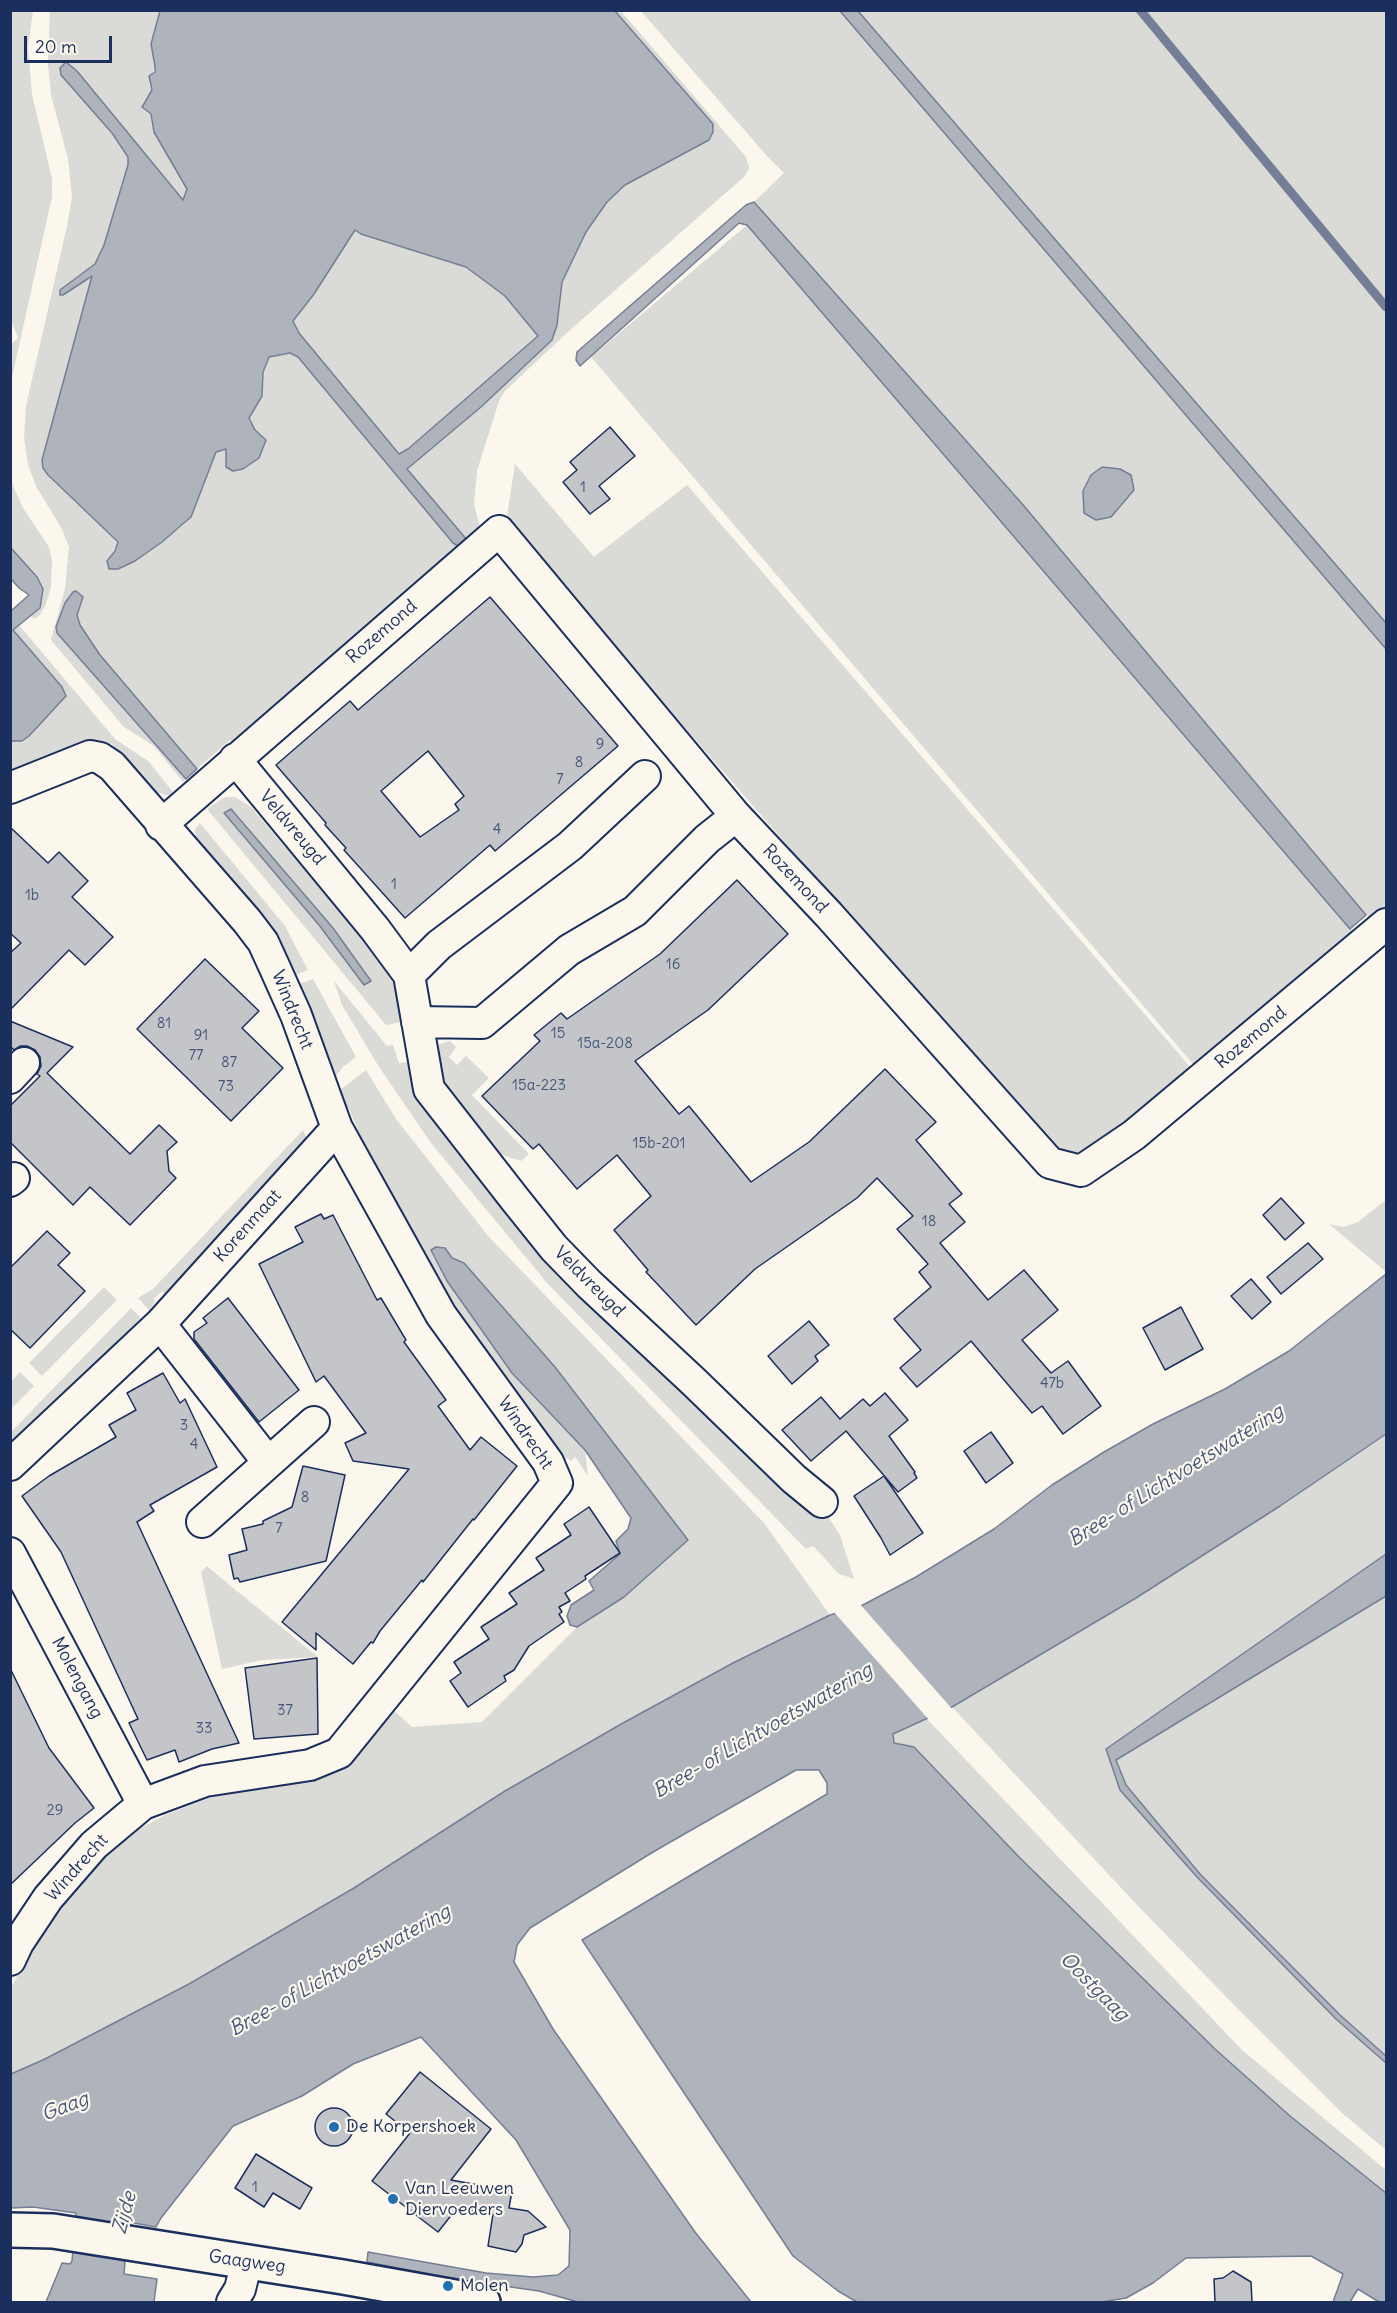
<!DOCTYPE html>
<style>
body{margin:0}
#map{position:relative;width:1397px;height:2313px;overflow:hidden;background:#fbf7ec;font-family:Delius,sans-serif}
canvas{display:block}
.frame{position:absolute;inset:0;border:12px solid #1b2f5e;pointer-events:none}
.scale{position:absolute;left:24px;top:36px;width:88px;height:27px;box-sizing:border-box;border:3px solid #1b2f5e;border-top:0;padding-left:8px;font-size:18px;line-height:21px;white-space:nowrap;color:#1b2f5e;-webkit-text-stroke:4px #fbf7ec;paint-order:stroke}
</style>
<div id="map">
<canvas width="1397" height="2313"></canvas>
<div class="frame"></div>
<div class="scale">20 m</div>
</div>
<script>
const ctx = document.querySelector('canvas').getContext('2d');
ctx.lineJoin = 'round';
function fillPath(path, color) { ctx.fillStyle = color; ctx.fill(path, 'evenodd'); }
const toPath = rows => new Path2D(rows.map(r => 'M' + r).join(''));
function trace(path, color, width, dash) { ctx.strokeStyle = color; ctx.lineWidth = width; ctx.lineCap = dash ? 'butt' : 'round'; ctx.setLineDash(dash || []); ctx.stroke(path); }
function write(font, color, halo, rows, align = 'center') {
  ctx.font = font + ' Delius,sans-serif'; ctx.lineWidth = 4.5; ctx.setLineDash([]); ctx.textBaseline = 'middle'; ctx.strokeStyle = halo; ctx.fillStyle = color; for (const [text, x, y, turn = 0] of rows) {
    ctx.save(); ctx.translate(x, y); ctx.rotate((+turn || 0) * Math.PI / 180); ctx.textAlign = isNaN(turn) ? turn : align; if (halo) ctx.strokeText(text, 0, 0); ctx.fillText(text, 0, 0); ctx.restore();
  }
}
fillPath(toPath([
 [11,11,33,11,28,47,32,94,52,179,52,197,11,382,11,344,18,338,12,323,10,324],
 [50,11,160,11,151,44,155,66,149,84,152,90,142,104,151,114,154,132,187,189,183,200,77,71,66,62,61,75,112,133,128,157,128,165,104,245,95,264,60,290,63,295,92,276,43,468,48,476,118,543,108,561,109,568,135,561,184,525,191,517,216,452,266,440,255,430,249,418,262,396,263,372,267,360,269,357,290,353,298,357,458,546,407,469,481,407,552,340,557,325,562,282,586,232,607,202,625,185,709,140,713,124,615,11,621,11,746,157,749,168,745,176,570,330,505,391,499,401,477,471,474,504,480,528,236,745,230,740,197,769,100,655,80,625,77,615,82,602,65,603,56,627,57,633,186,779,183,782,154,746,124,727,51,640,65,589,69,547,62,529,37,488,28,465,24,437,26,406,67,226,72,197,68,159,51,95,48,65],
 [641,11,1386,11,1386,914,1375,925,1024,506,754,202,784,173,766,155],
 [747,225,1354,933,1198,1070,591,357],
 [355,230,361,234,466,267,505,296,538,336,408,449,399,454,299,333,293,320,314,294],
 [515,464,594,557,687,485,1192,1069,1096,1149,1073,1153,1050,1146,506,523],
 [10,479,23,508,49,547,52,560,51,587,46,604,40,615,34,619,30,616,40,608,36,577,11,548],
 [19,625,115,739,148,761,173,792,169,796,150,790,112,744,98,740,11,776,11,741,22,741,62,687,13,630],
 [225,797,235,797,251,807,385,964,396,990,402,1022,386,1025,207,809],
 [231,809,333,928,371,981,364,984,319,925,224,814],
 [200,823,285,926,308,970,291,977,197,846,195,829],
 [313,979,356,1057,343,1067,331,1083,327,1074,331,1061,305,993,294,986],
 [334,981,387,1046,393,1045,399,1063,409,1062,421,1100,822,1507,840,1535,854,1579,839,1574,813,1546,806,1549,548,1284,431,1143,379,1067,342,1005],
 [450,1041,456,1047,449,1057,457,1065,466,1056,489,1078,472,1095,529,1154,521,1161,499,1154,443,1086,435,1051,440,1044],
 [366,1070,396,1119,489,1237,764,1523,830,1615,733,1663,623,1723,505,1791,354,1888,189,1984,44,2059,11,2074,11,1988,37,1937,69,1886,125,1835,128,1839,139,1829,165,1815,220,1794,282,1778,326,1776,345,1764,392,1709,412,1727,482,1722,577,1627,624,1597,688,1540,464,1263,452,1258,445,1248,431,1251,447,1281,512,1373,585,1450,588,1476,575,1457,571,1461,567,1458,561,1462,454,1318,362,1141,349,1108,339,1104,334,1092,340,1090],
 [303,1130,308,1141,171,1299,162,1292,154,1298,155,1302,149,1310,138,1298,153,1289],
 [1386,1200,1386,1272,1329,1224,1344,1227,1358,1222],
 [104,1287,117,1300,42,1376,29,1363],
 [131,1308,141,1318,127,1332,132,1338,11,1451,11,1432],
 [20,1372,34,1386,11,1409,11,1382],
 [1386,1434,1386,2150,1342,2113,1239,2010,1139,1907,952,1707,1136,1598,1280,1506],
 [207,1566,221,1578,318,1657,262,1660,222,1669,201,1572],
 [927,1719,1242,2050,1386,2170,1386,2193,1290,2116,1215,2049,1020,1858,915,1747,894,1743,893,1733]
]), '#dadad7');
const water = toPath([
 [160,11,615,11,713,124,713,132,709,140,625,185,607,202,586,232,562,282,557,325,552,340,481,407,407,469,467,540,464,545,458,546,453,543,298,357,290,353,269,357,263,372,262,396,249,418,255,430,266,440,259,458,243,469,233,471,226,467,226,449,216,452,191,517,162,542,135,561,118,569,109,569,107,561,115,551,118,542,48,475,43,468,42,460,92,276,63,295,60,295,60,290,95,264,104,245,128,165,128,157,112,133,61,75,60,68,66,62,77,71,183,200,187,189,154,132,151,114,142,107,152,90,149,76,155,72,155,66,151,44,160,11],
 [355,230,361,234,466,267,505,296,538,336,408,449,399,454,299,333,293,321,314,294,355,230],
 [840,11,858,11,1386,623,1386,649,840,11],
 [754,202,1024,506,1366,915,1350,929,747,225,739,223,580,366,576,360,577,352,746,205,754,202],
 [1102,467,1120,469,1131,475,1134,490,1111,517,1096,520,1084,513,1083,491,1091,475,1102,467],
 [11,548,37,577,43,589,40,608,13,630,62,687,66,696,29,736,22,741,11,741,11,611,29,595,19,588,11,579,11,548],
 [76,591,83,597,77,615,80,625,100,655,197,769,186,779,57,633,56,627,65,603,73,592,76,591],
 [231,809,333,928,371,981,364,985,319,925,224,813,231,809],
 [436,1247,445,1248,452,1258,464,1263,555,1367,688,1540,624,1597,577,1627,570,1625,567,1616,571,1605,594,1590,589,1581,620,1554,616,1541,628,1529,631,1518,585,1450,512,1373,447,1281,431,1250,436,1247],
 [1386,1274,1386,1434,1280,1506,1136,1598,952,1707,893,1734,894,1743,914,1747,1020,1858,1215,2049,1290,2116,1386,2193,1386,2302,1379,2302,1358,2289,1350,2302,1333,2302,1343,2274,1311,2256,1186,2258,1153,2283,1126,2298,1102,2302,857,2302,838,2291,793,2256,582,1940,827,1794,827,1783,819,1770,796,1770,653,1852,530,1928,517,1945,514,1962,553,2029,695,2232,751,2302,578,2302,539,2291,454,2279,367,2262,368,2252,486,2273,533,2277,558,2275,569,2266,570,2230,516,2140,421,2037,353,2064,302,2096,233,2126,161,2218,156,2227,128,2222,124,2274,157,2279,154,2302,46,2302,62,2263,70,2264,72,2261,76,2213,33,2207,11,2208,11,2074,45,2059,189,1984,354,1888,505,1791,623,1723,733,1663,830,1615,859,1607,916,1577,994,1529,1052,1485,1104,1452,1153,1424,1225,1389,1289,1351,1386,1274],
 [1386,1554,1386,1596,1116,1760,1126,1785,1200,1874,1340,2015,1386,2056,1386,2063,1336,2019,1197,1877,1120,1790,1106,1749,1386,1554]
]);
fillPath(water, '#afb3bb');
trace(water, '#747e96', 1.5);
fillPath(toPath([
 [859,1603,953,1710,930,1721,833,1611]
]), '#fbf7ec');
trace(toPath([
 [1140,10,1386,307]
]), '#747e96', 9);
const building = toPath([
 [610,427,635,456,599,486,610,499,590,514,563,482,577,470,570,462,610,427],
 [490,597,618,746,495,851,490,845,405,918,344,850,346,848,325,825,326,823,276,765,350,701,358,710,490,597],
 [428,751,464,796,455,804,459,810,420,837,381,791,428,751],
 [10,827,48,863,59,852,88,881,72,897,113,937,85,965,69,950,10,1010,10,953,21,943,10,933,10,827],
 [737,880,788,934,708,1010,635,1061,679,1114,689,1106,751,1182,809,1142,885,1069,936,1122,916,1140,962,1194,949,1204,965,1222,940,1243,988,1300,1024,1270,1058,1310,1022,1340,1051,1373,1068,1361,1101,1406,1063,1434,1042,1406,1032,1413,971,1341,917,1387,900,1368,921,1350,894,1319,931,1287,919,1272,928,1264,897,1229,913,1216,877,1178,857,1198,755,1269,696,1325,646,1272,648,1270,614,1230,651,1196,617,1155,577,1189,539,1144,533,1149,482,1096,540,1041,534,1035,561,1013,567,1019,660,954,737,880],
 [205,959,259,1011,242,1028,283,1068,231,1121,137,1029,205,959],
 [10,1021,73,1047,47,1073,130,1154,159,1125,177,1142,167,1151,169,1171,176,1178,130,1225,90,1187,73,1205,10,1142,10,1106,40,1076,37,1074,41,1066,40,1057,35,1050,27,1046,20,1046,14,1050,10,1046,10,1021],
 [1281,1198,1304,1223,1285,1240,1263,1215,1281,1198],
 [321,1214,324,1219,333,1215,377,1300,381,1298,406,1340,404,1342,446,1400,438,1406,470,1450,481,1437,517,1466,474,1520,473,1519,423,1582,422,1580,380,1631,373,1643,371,1642,353,1664,316,1633,316,1650,282,1622,409,1469,353,1461,345,1443,366,1433,324,1376,316,1382,259,1264,303,1242,295,1227,321,1214],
 [47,1231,70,1253,58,1265,85,1291,30,1348,10,1329,10,1268,47,1231],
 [1308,1243,1323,1259,1281,1294,1267,1277,1308,1243],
 [1251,1279,1271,1302,1252,1319,1231,1296,1251,1279],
 [228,1298,299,1390,259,1422,194,1339,194,1332,207,1323,203,1318,228,1298],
 [1181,1307,1203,1349,1165,1370,1143,1328,1181,1307],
 [809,1321,829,1345,815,1356,818,1361,792,1384,768,1356,809,1321],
 [163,1373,180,1403,185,1399,217,1467,150,1505,154,1511,137,1522,239,1743,212,1749,179,1762,175,1750,147,1760,129,1723,138,1719,61,1552,22,1496,49,1476,116,1437,109,1425,136,1410,127,1393,163,1373],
 [885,1393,908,1420,889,1436,915,1472,914,1473,917,1478,898,1492,846,1431,811,1461,782,1430,821,1397,840,1419,863,1399,870,1406,885,1393],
 [991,1432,1013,1463,986,1483,964,1451,991,1432],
 [303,1466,345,1475,326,1561,240,1582,238,1578,234,1579,229,1555,247,1550,242,1529,263,1524,263,1521,292,1507,303,1466],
 [884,1476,923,1533,890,1555,881,1538,854,1496,884,1476],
 [589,1507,620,1553,585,1576,586,1579,565,1593,570,1601,559,1607,562,1612,559,1614,564,1622,529,1646,514,1670,504,1676,506,1681,468,1707,450,1681,461,1673,454,1662,489,1639,481,1627,517,1604,509,1593,544,1570,536,1558,571,1535,564,1524,589,1507],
 [317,1658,318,1734,254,1739,245,1668,317,1658],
 [10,1668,49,1748,94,1808,75,1823,10,1885,10,1668],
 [420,2072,491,2129,451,2180,512,2191,509,2208,528,2211,546,2227,524,2235,522,2244,516,2252,488,2246,493,2214,457,2208,438,2232,372,2181,410,2133,386,2114,420,2072],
 '315 2127a19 19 0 1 1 38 0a19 19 0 1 1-38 0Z',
 [256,2154,312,2188,300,2209,273,2193,264,2207,235,2188,256,2154],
 [1233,2271,1251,2282,1252,2302,1215,2302,1214,2279,1223,2278,1233,2271]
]);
fillPath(building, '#c3c5c9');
trace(building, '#1b2f5e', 1.5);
const street = toPath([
 [235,759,375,929,409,975,429,1089,514,1198,554,1248,589,1284,694,1382,794,1479,822,1502],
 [10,788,90,756,100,758,112,766,247,921,263,942,274,966,296,1015,337,1128,441,1315,548,1462,557,1483,339,1753,310,1765,205,1781,143,1804,94,1845,48,1898,18,1943,10,1960],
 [161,825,499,531,736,816,829,915,1050,1163,1081,1171,1134,1135,1386,924],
 [409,975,439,945,570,846,645,776],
 [417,1022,482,1023,569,950,635,911,707,839,736,816],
 [10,1078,24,1063],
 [10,1181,14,1178],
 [160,1324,268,1462],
 [10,1465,160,1324,337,1128],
 [202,1522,314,1422],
 [10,1553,143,1804],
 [232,2302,240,2289,247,2261]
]);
const secondary = toPath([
 [10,2230,53,2231,343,2277,483,2302]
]);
trace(street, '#1b2f5e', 34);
trace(secondary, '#1b2f5e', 38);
trace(street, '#fbf7ec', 30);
trace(secondary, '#fbf7ec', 33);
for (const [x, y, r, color] of [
 [334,2127,6,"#1f6fb2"],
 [393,2199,6,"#1f6fb2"],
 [448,2286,6,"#1f6fb2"]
]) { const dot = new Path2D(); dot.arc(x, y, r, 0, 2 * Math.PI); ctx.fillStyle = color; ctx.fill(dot); trace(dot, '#fbf7ec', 2); }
write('15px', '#455479', null, [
 ["1",583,488],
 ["9",600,745],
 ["8",579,763],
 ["7",560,780],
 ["4",497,830],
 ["1",394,885],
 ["1b",32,896],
 ["16",673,965],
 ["81",164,1024],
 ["15",558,1034],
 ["91",201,1036],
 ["15a-208",605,1044],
 ["77",196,1056],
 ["87",229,1063],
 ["15a-223",539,1086],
 ["73",226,1087],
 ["15b-201",659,1144],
 ["18",929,1222],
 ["47b",1052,1384],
 ["3",184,1426],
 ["4",194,1445],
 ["8",305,1498],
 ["7",279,1529],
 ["37",285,1711],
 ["33",204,1729],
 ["29",55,1811],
 ["1",255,2188]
]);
write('18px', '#1b2f5e', '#fbf7ec', [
 ["Rozemond",382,632,-41],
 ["Veldvreugd",292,828,50],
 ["Rozemond",795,879,47],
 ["Windrecht",292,1010,68],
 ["Rozemond",1251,1038,-40],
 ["Korenmaat",248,1226,-48],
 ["Veldvreugd",589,1282,45],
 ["Windrecht",525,1433,56],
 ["Molengang",77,1678,62],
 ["Windrecht",77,1868,-48],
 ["Gaagweg",247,2262,8]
]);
write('18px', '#1b2f5e', '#fbf7ec', [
 ["De Korpershoek",346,2127],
 ["Van Leeuwen",405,2189],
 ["Diervoeders",405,2210],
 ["Molen",460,2286]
], 'left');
write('italic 20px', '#47577a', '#fbf7ec', [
 ["Bree- of Lichtvoetswatering",1176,1476,-32],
 ["Bree- of Lichtvoetswatering",763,1731,-30],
 ["Bree- of Lichtvoetswatering",340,1971,-29],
 ["Oostgaag",1094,1987,45],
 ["Gaag",65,2107,-21],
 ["Zijde",125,2213,-75]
]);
</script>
